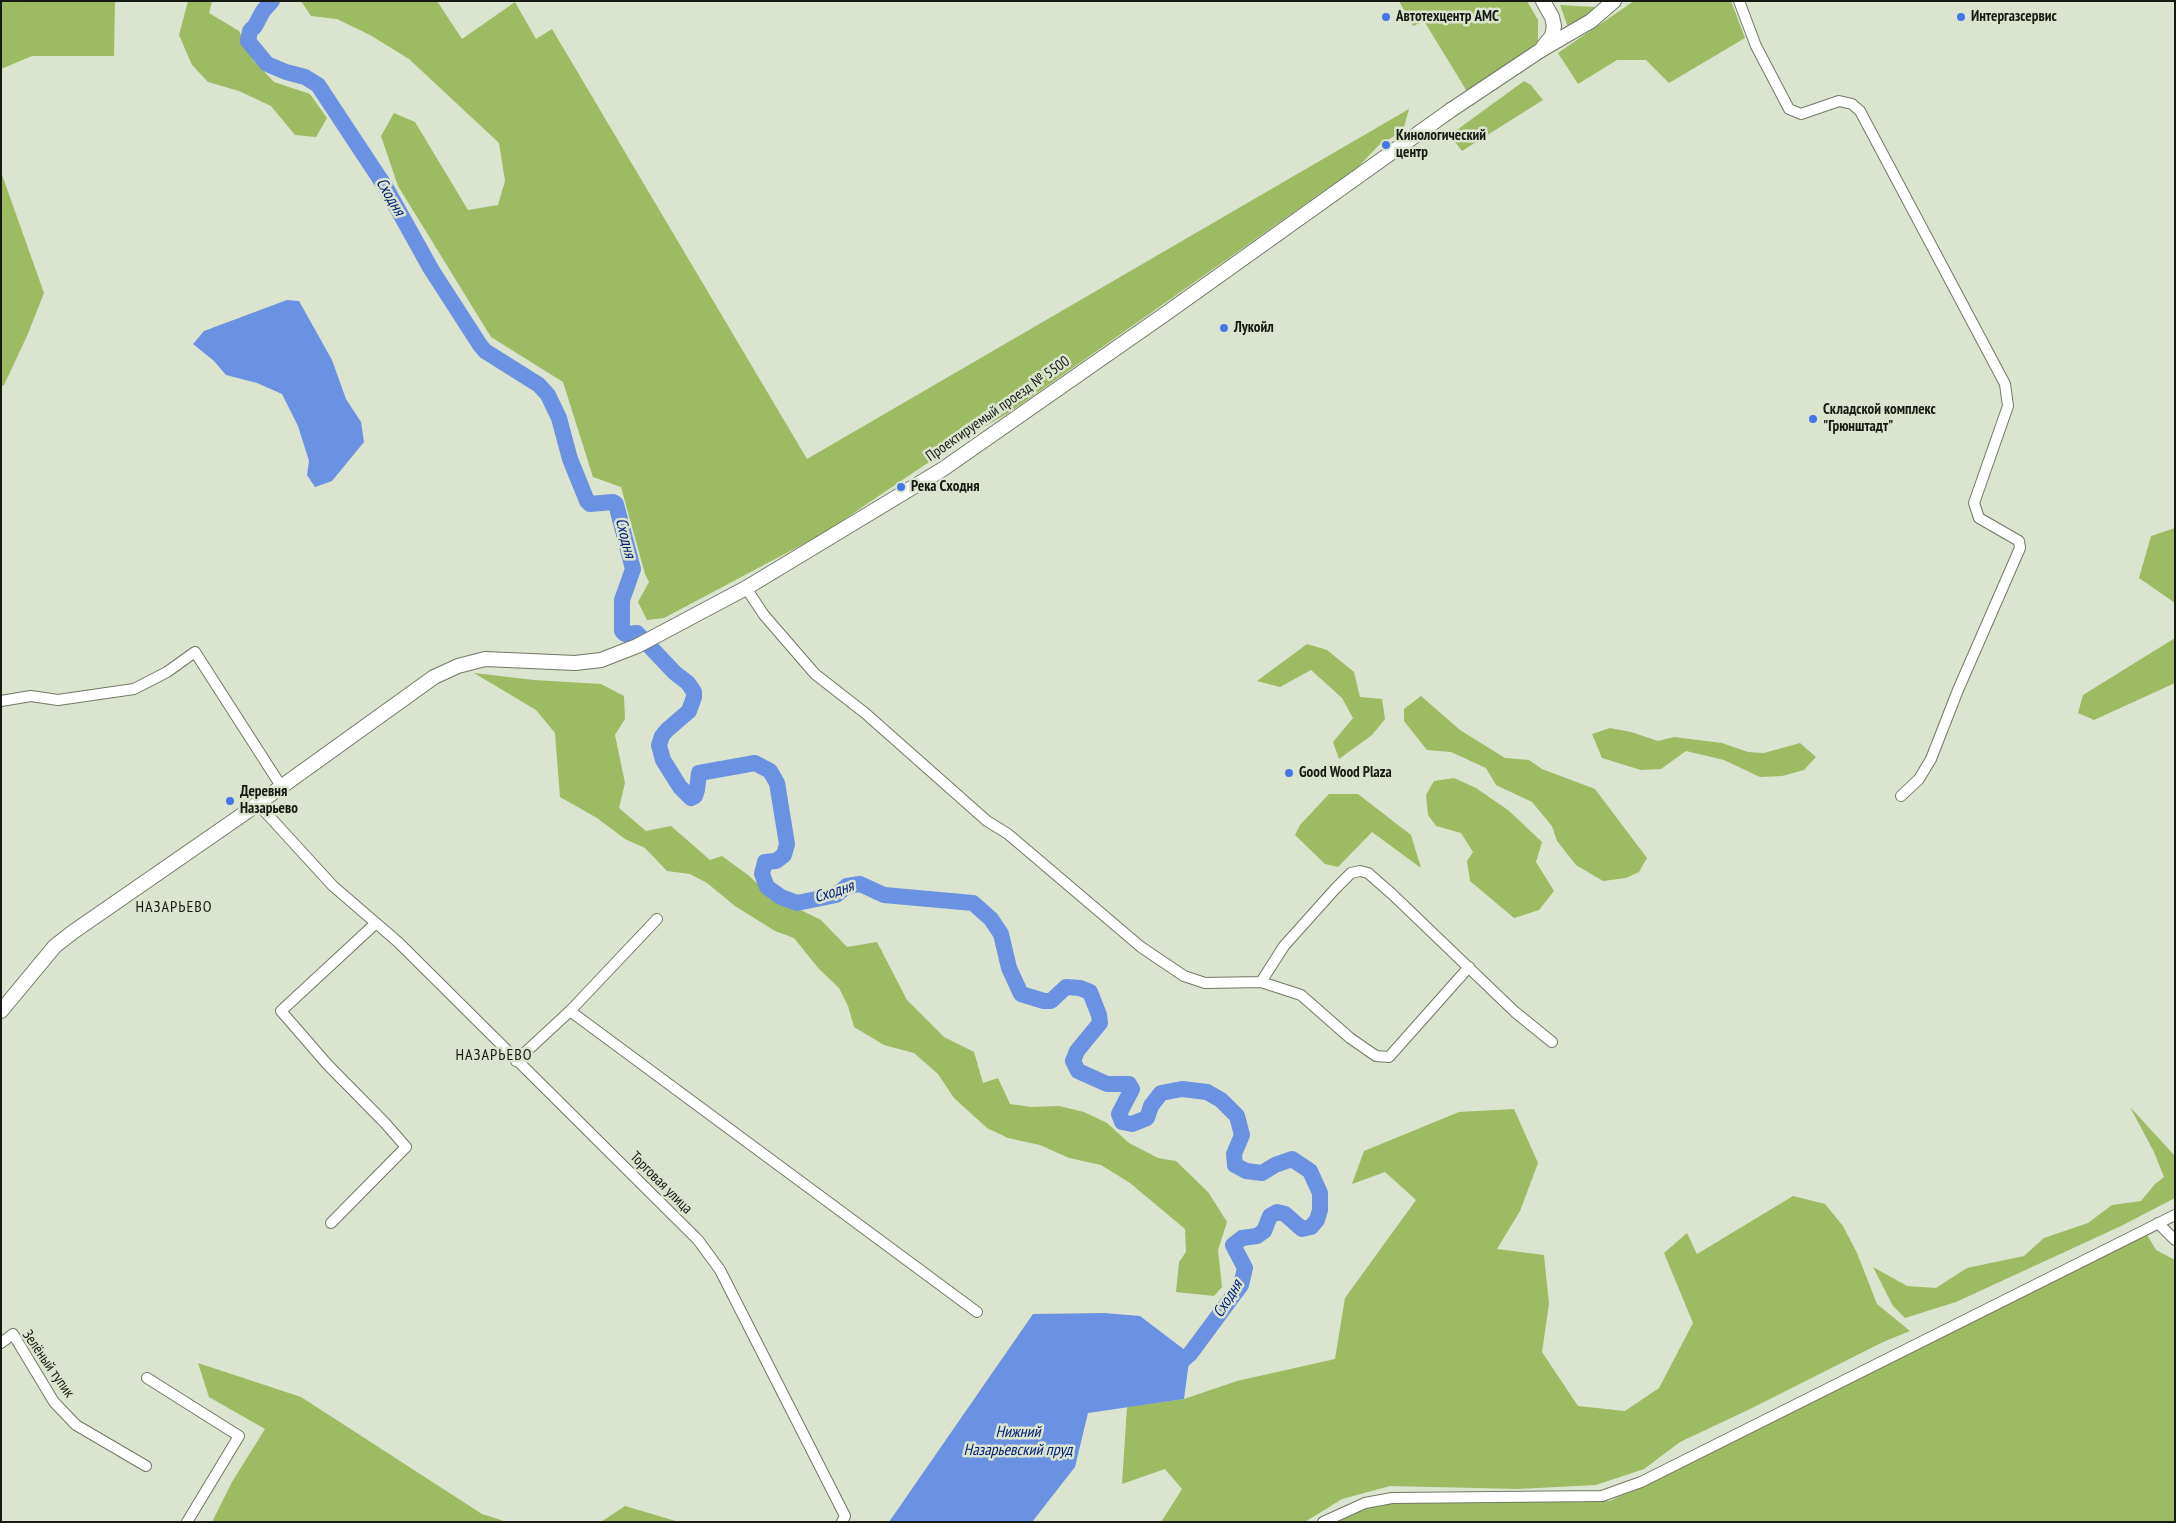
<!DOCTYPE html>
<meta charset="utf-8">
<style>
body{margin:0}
#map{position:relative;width:2176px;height:1523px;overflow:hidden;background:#dbe4ce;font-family:"PT Sans Narrow",sans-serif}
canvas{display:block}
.frame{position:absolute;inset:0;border:2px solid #171a12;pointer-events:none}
</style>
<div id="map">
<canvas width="2176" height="1523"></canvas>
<div class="frame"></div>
</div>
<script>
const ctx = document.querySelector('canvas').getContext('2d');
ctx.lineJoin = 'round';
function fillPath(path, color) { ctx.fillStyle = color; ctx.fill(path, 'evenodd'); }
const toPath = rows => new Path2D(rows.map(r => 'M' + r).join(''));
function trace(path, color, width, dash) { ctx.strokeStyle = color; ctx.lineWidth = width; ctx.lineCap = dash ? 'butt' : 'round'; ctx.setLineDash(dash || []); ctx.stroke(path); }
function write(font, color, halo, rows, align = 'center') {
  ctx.font = font + ' "PT Sans Narrow",sans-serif'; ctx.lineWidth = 5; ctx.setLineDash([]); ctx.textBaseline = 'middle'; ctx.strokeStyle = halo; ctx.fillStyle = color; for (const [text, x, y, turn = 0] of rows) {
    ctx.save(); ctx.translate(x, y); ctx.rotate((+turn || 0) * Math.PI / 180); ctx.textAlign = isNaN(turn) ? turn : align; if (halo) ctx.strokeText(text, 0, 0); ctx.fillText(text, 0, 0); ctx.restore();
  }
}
fillPath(toPath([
 [1,1,115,1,114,56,32,56,1,69],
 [188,1,212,1,209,13,239,31,253,60,274,82,310,94,327,118,316,137,295,135,271,106,239,91,208,82,192,65,179,35],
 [301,1,437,1,462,39,515,2,536,39,552,29,807,459,1409,109,1403,131,1379,145,1358,167,1010,412,963,439,824,533,664,618,647,620,638,602,649,582,645,574,621,487,593,477,563,382,491,337,398,186,381,136,394,113,415,122,468,210,498,205,505,181,499,143,409,59,370,35,337,19,311,16],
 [1399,1,1527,1,1538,20,1538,42,1468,93,1424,21,1413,26],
 [1634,1,1731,1,1745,38,1669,83,1646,60,1617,60,1578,84,1558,53],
 [1560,5,1594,7,1594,10,1568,27],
 [1524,81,1531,85,1543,100,1462,151,1452,138,1454,132],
 [1,172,44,293,27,336,4,385,1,386],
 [2175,528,2175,603,2139,578,2151,536],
 [2175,638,2175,683,2094,720,2078,713,2083,695],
 [1307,644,1327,650,1354,672,1360,697,1382,699,1385,719,1372,735,1339,759,1333,742,1353,718,1342,698,1311,670,1280,687,1257,681],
 [474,673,534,680,601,684,624,696,625,719,615,735,625,783,619,808,646,831,671,826,710,860,722,856,748,875,770,895,821,920,847,947,877,942,907,1000,944,1037,974,1052,983,1083,998,1078,1010,1104,1032,1107,1059,1106,1084,1112,1107,1123,1129,1143,1158,1158,1176,1161,1208,1192,1227,1222,1218,1250,1222,1287,1214,1296,1176,1292,1179,1262,1186,1252,1185,1229,1130,1183,1101,1165,1069,1158,1040,1145,1008,1138,987,1128,954,1098,938,1074,914,1053,884,1045,854,1027,848,1006,839,988,819,969,794,938,775,931,735,906,707,883,690,874,667,871,645,848,625,839,597,818,560,797,555,733,536,710],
 [1421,696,1460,730,1505,758,1529,760,1542,769,1595,789,1647,858,1639,872,1626,878,1603,881,1576,865,1557,841,1552,826,1532,802,1496,785,1486,768,1451,752,1427,750,1404,721,1404,709],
 [1610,728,1631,732,1658,741,1674,737,1722,743,1748,752,1764,753,1800,743,1816,757,1804,770,1782,776,1760,777,1724,760,1686,751,1661,769,1641,770,1602,758,1592,734],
 [1454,778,1476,788,1508,810,1542,842,1536,862,1554,891,1539,910,1514,918,1470,881,1467,861,1473,852,1461,833,1436,826,1428,815,1426,795,1434,781],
 [1329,794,1358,794,1411,835,1421,868,1372,832,1338,867,1325,864,1295,835,1300,825],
 [2130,1107,2175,1156,2175,1198,2121,1226,1956,1302,1905,1318,1893,1306,1873,1267,1907,1286,1936,1288,1967,1268,2024,1256,2044,1238,2088,1223,2112,1205,2141,1201,2155,1184,2164,1177,2154,1152],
 [1514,1109,1538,1163,1520,1211,1497,1249,1544,1255,1549,1304,1542,1352,1578,1406,1625,1411,1659,1388,1693,1323,1664,1253,1687,1233,1697,1254,1793,1196,1825,1204,1843,1226,1857,1253,1877,1304,1910,1331,1883,1342,1750,1409,1680,1442,1644,1469,1596,1485,1518,1489,1390,1486,1342,1499,1305,1522,1161,1522,1182,1489,1165,1469,1122,1484,1127,1407,1184,1399,1237,1381,1335,1359,1345,1298,1416,1200,1385,1172,1352,1184,1364,1151,1459,1112],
 [2146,1233,2156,1250,2175,1260,2175,1522,1335,1522,1380,1501,1610,1501],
 [198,1363,301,1397,482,1514,507,1522,212,1522,232,1482,265,1429,209,1397],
 [625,1506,679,1522,601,1522]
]), '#9cbb63');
fillPath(toPath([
 [287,300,299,301,332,360,346,399,361,422,364,442,332,481,315,487,307,475,309,461,298,426,282,394,257,383,226,375,214,361,193,344,204,331],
 [1104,1313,1140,1316,1190,1354,1184,1399,1088,1413,1075,1467,1032,1522,889,1522,1033,1314]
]), '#6b91e2');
trace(toPath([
 [272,1,263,11,255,26,250,31,248,41,267,64,286,72,305,77,318,85,386,188,431,269,480,345,485,351,539,385,548,395,559,418,570,459,587,501,590,504,613,502,616,504,633,569,622,600,622,631,625,634,637,633,675,673,688,683,694,692,694,697,689,711,667,730,662,736,659,745,663,760,680,787,691,798,695,796,697,790,699,773,755,763,770,771,777,783,787,844,784,855,776,861,765,862,762,874,767,887,781,897,797,903,836,895,847,886,860,884,884,895,973,903,991,919,1001,934,1009,968,1021,994,1044,1001,1051,1001,1066,987,1080,988,1090,992,1099,1015,1100,1023,1077,1051,1073,1061,1078,1071,1107,1084,1129,1084,1132,1089,1119,1114,1122,1122,1132,1124,1147,1118,1151,1106,1161,1093,1182,1089,1207,1092,1221,1100,1237,1116,1242,1135,1234,1154,1235,1165,1246,1171,1262,1173,1275,1165,1292,1159,1310,1171,1320,1193,1320,1210,1317,1220,1311,1227,1302,1229,1285,1214,1277,1212,1270,1216,1264,1231,1257,1236,1242,1238,1233,1245,1245,1268,1241,1285,1190,1354,1173,1368]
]), '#6b91e2', 16);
const street = toPath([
 [1739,1,1756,46,1789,109,1801,114,1839,101,1852,104,1860,111,2005,384,2008,406,1974,503,1979,518,2019,541,2020,548,1958,690,1931,759,1919,779,1901,796],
 [746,588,764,615,815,674,865,713,987,821,1008,834,1141,947,1184,976,1205,983,1261,982,1284,946,1335,889,1351,873,1360,871,1368,873,1392,894,1515,1012,1552,1042],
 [1,701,31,696,58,700,134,689,167,672,195,652,281,786],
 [257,803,333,886,398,942,698,1240,720,1270,845,1516,842,1522],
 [1261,982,1301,995,1350,1038,1376,1056,1389,1057,1469,967],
 [570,1011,977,1312],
 [516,1061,570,1011,657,919],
 [331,1223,406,1147,385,1123,327,1064,281,1011,375,924],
 [2158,1223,2175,1240],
 [1,1343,13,1334,54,1402,76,1425,146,1466],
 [147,1378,239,1436,187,1522],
 [1323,1522,1365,1503,1392,1498,1602,1496,1641,1482,2175,1215]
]);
const secondary = toPath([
 [1543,47,1552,36,1554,26,1552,17,1543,1],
 [1,1011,55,946,73,932,242,815,434,677,458,666,485,659,575,663,601,660,637,646,746,588,943,469,1168,312,1451,110,1541,50,1591,21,1614,1]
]);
trace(street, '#717965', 12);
trace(secondary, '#717965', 16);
trace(street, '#fff', 10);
trace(secondary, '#fff', 14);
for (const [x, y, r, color] of [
 [1386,17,5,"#4575e7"],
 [1961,17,5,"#4575e7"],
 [1386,145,5,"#4575e7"],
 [1224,328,5,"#4575e7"],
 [1813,419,5,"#4575e7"],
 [901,487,5,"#4575e7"],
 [1289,773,5,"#4575e7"],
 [230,801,5,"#4575e7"]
]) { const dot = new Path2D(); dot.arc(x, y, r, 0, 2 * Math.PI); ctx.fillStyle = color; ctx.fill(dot); trace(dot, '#dbe4ce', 2); }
write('bold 15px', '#171a12', '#dbe4ce', [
 ["Автотехцентр АМС",1396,17],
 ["Интергазсервис",1971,17],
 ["Кинологический",1396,136],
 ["центр",1396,153],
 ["Лукойл",1234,328],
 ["Складской комплекс",1823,410],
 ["\"Грюнштадт\"",1823,427],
 ["Река Сходня",911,487],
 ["Good Wood Plaza",1299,773],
 ["Деревня",240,792],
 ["Назарьево",240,809]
], 'left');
write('15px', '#171a12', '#dbe4ce', [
 ["Проектируемый проезд № 5500",998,409,-35],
 ["Торговая улица",661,1183,45],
 ["Зелёный тупик",48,1364,55]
]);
write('italic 16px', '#04207d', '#dbe4ce', [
 ["Сходня",390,197,59],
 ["Сходня",625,538,76],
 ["Сходня",834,892,-18],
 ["Сходня",1228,1299,-58],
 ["Нижний",1018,1432],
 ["Назарьевский пруд",1018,1450]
]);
ctx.letterSpacing = '1px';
write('16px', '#171a12', '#dbe4ce', [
 ["НАЗАРЬЕВО",174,907],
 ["НАЗАРЬЕВО",494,1055]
]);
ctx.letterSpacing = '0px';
</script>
